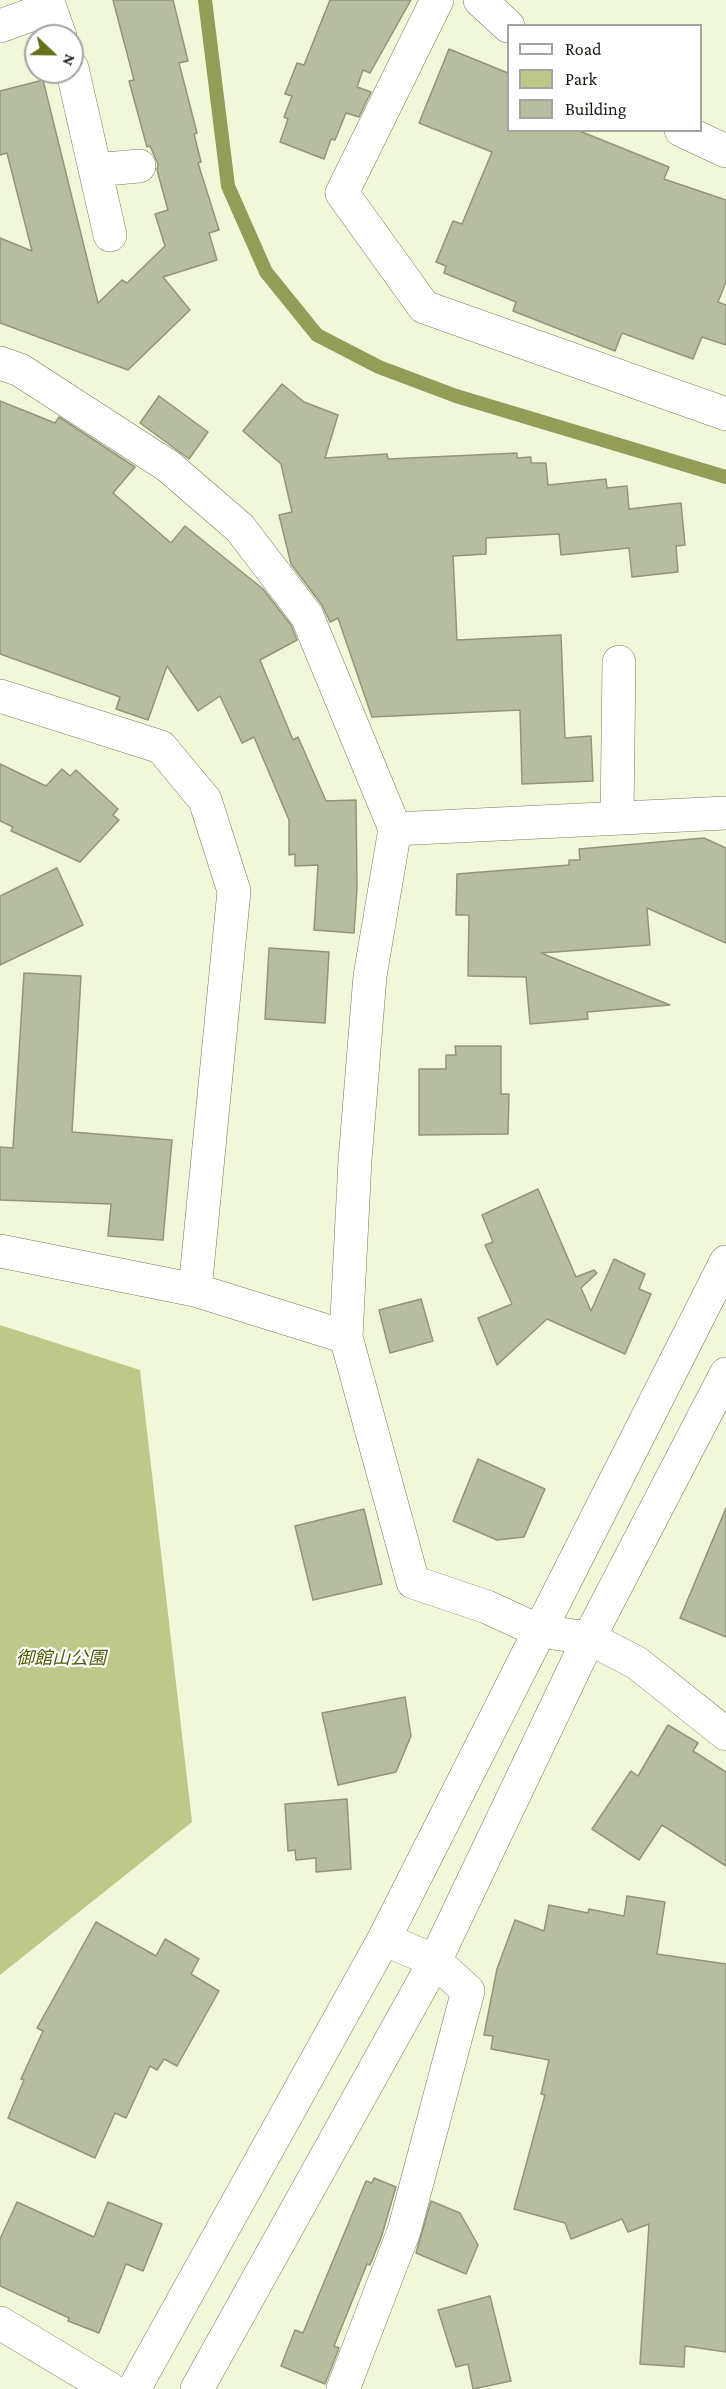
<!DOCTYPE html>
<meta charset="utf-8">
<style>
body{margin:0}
#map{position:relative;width:726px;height:2389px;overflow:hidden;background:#f1f7d9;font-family:"Crimson Pro",serif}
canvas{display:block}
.legend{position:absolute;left:507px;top:24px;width:195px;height:108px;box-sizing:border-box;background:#fff;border:2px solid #a3a4a0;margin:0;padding:8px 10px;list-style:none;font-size:18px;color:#1a1c12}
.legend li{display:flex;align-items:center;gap:12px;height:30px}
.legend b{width:30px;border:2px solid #a3a4a0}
.north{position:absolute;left:24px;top:24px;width:60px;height:60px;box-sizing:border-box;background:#fff;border:2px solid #a3a4a0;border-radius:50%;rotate:112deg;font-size:16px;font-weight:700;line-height:24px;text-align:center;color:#1a1c12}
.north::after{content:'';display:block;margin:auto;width:21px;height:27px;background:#667019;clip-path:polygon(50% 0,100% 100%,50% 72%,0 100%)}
</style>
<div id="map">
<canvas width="726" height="2389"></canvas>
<ul class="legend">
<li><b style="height:8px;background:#fff"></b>Road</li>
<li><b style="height:16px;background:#bec889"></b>Park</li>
<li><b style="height:16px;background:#b7bda0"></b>Building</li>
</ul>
<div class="north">N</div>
</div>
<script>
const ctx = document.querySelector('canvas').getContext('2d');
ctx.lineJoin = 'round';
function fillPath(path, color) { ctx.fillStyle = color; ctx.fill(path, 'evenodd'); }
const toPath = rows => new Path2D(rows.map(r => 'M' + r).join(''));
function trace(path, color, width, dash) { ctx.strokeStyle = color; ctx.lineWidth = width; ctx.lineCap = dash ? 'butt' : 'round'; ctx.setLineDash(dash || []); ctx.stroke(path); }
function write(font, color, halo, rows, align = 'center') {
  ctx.font = font + ' "Crimson Pro","Noto Sans JP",serif'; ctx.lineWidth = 4.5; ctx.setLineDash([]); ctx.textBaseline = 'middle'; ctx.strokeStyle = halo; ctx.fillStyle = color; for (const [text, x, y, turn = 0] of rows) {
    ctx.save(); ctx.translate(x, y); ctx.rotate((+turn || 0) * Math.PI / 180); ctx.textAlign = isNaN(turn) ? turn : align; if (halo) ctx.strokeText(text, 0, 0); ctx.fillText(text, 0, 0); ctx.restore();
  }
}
fillPath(toPath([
 [0,1325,140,1370,192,1822,0,1975]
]), '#bec889');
trace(toPath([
 [205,0,228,186,266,272,317,335,379,367,456,396,726,477]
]), '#939d58', 14);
const building = toPath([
 [113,0,173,0,188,61,179,63,197,133,194,134,201,162,198,163,219,230,209,233,217,260,163,277,190,310,128,370,0,323,0,238,32,251,7,153,0,155,0,91,43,80,98,303,122,280,127,283,165,246,155,214,168,210,157,170,158,164,150,146,147,147,129,81,134,80,113,0],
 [330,0,411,0,370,73,363,70,357,87,371,92,359,117,346,113,335,140,331,139,324,159,280,142,288,119,284,117,292,96,285,94,297,63,304,65,330,0],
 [449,49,508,73,508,130,577,130,669,167,664,179,726,200,726,282,718,302,726,305,726,345,702,337,693,359,622,333,615,351,513,311,516,302,444,273,446,266,436,262,453,221,462,224,492,152,419,123,449,49],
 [282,384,304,402,338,415,325,458,387,454,388,459,517,453,517,458,531,457,531,463,546,463,548,485,606,479,607,488,627,486,629,509,681,503,685,545,676,546,678,572,632,577,629,548,561,555,559,534,486,538,486,554,453,556,457,640,561,635,565,738,591,736,593,781,522,784,520,710,372,717,338,618,330,622,322,605,291,564,279,515,292,512,281,464,243,431,282,384],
 [159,396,208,432,189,459,140,423,159,396],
 [0,401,55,423,59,417,135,467,113,493,171,543,185,526,263,589,291,625,297,640,260,660,293,740,298,737,326,801,356,800,357,888,354,933,314,930,318,865,295,866,295,854,289,855,289,820,254,737,242,743,220,696,198,711,167,666,148,720,116,709,120,697,0,654,0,401],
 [0,764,46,786,62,769,70,776,76,770,118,809,113,815,119,820,80,862,11,831,13,827,0,821,0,764],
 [704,838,726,848,726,943,647,908,650,945,541,953,670,1005,587,1012,588,1019,530,1024,526,977,468,976,469,915,456,915,457,874,569,865,569,860,580,860,579,849,704,838],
 [57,868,83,925,0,965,0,896,57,868],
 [269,948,329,952,325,1023,265,1019,269,948],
 [24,973,81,976,72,1132,172,1140,163,1240,108,1236,111,1204,0,1200,0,1147,13,1148,24,973],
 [455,1046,501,1046,501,1094,509,1094,508,1134,419,1135,419,1069,446,1069,446,1055,456,1055,455,1046],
 [538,1189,576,1277,594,1270,597,1273,581,1288,591,1311,614,1259,645,1274,639,1289,651,1294,625,1354,547,1319,497,1365,478,1318,512,1304,485,1245,493,1242,482,1215,538,1189],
 [421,1299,433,1341,390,1353,379,1310,421,1299],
 [478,1459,545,1489,524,1537,497,1540,453,1521,478,1459],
 [726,1508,726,1637,680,1618,726,1508],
 [364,1509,382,1584,313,1600,295,1526,364,1509],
 [405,1697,411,1736,396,1772,338,1785,322,1713,405,1697],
 [668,1725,698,1743,693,1751,726,1772,726,1866,662,1825,639,1860,592,1829,631,1771,638,1776,668,1725],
 [347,1799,351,1869,316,1872,316,1858,296,1860,295,1850,288,1851,285,1804,347,1799],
 [627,1896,665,1902,657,1954,726,1964,726,2352,685,2346,684,2367,640,2364,649,2224,628,2232,622,2219,571,2239,565,2223,514,2209,545,2095,541,2094,549,2060,491,2049,493,2036,484,2035,497,1969,515,1920,544,1931,549,1905,588,1913,589,1909,624,1916,627,1896],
 [96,1922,156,1956,165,1939,199,1959,191,1974,219,1991,177,2066,164,2059,157,2070,150,2066,126,2118,115,2113,95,2158,8,2118,24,2080,21,2079,43,2031,37,2028,96,1922],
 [374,2178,396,2187,381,2238,370,2265,367,2264,334,2346,339,2348,325,2384,281,2366,295,2330,303,2333,366,2181,372,2183,374,2178],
 [431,2201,460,2213,478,2245,466,2274,416,2253,431,2201],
 [17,2202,94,2237,108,2202,162,2224,143,2271,126,2264,99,2333,68,2321,69,2318,0,2286,0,2239,17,2202],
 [490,2296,511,2381,473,2389,468,2364,456,2367,438,2310,490,2296]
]);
fillPath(building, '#b7bda0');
trace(building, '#91967a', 1.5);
const minor = toPath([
 [437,0,342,193,424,307,726,414],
 [480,0,508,26],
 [50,8,60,36],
 [0,26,50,8,48,0],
 [72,68,110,235],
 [681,130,726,151],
 [95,170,139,166],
 [0,363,20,370,168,466,240,528,307,616,395,829,370,976,355,1160,346,1337,413,1582,487,1607,539,1631,589,1638,637,1663,726,1734],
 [0,696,161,747,205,800,234,891,195,1290],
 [617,818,619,662],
 [395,829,726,813],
 [0,1251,195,1290,346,1337],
 [0,2323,110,2389],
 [134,2389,384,1939,726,1262],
 [197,2389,435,1961,589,1638,726,1374],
 [343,2389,404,2231,468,1991,435,1961,384,1939]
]);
trace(minor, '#777c61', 34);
trace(minor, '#fff', 33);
write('italic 18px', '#535b08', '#fff', [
 ["御館山公園",61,1658]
]);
</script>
